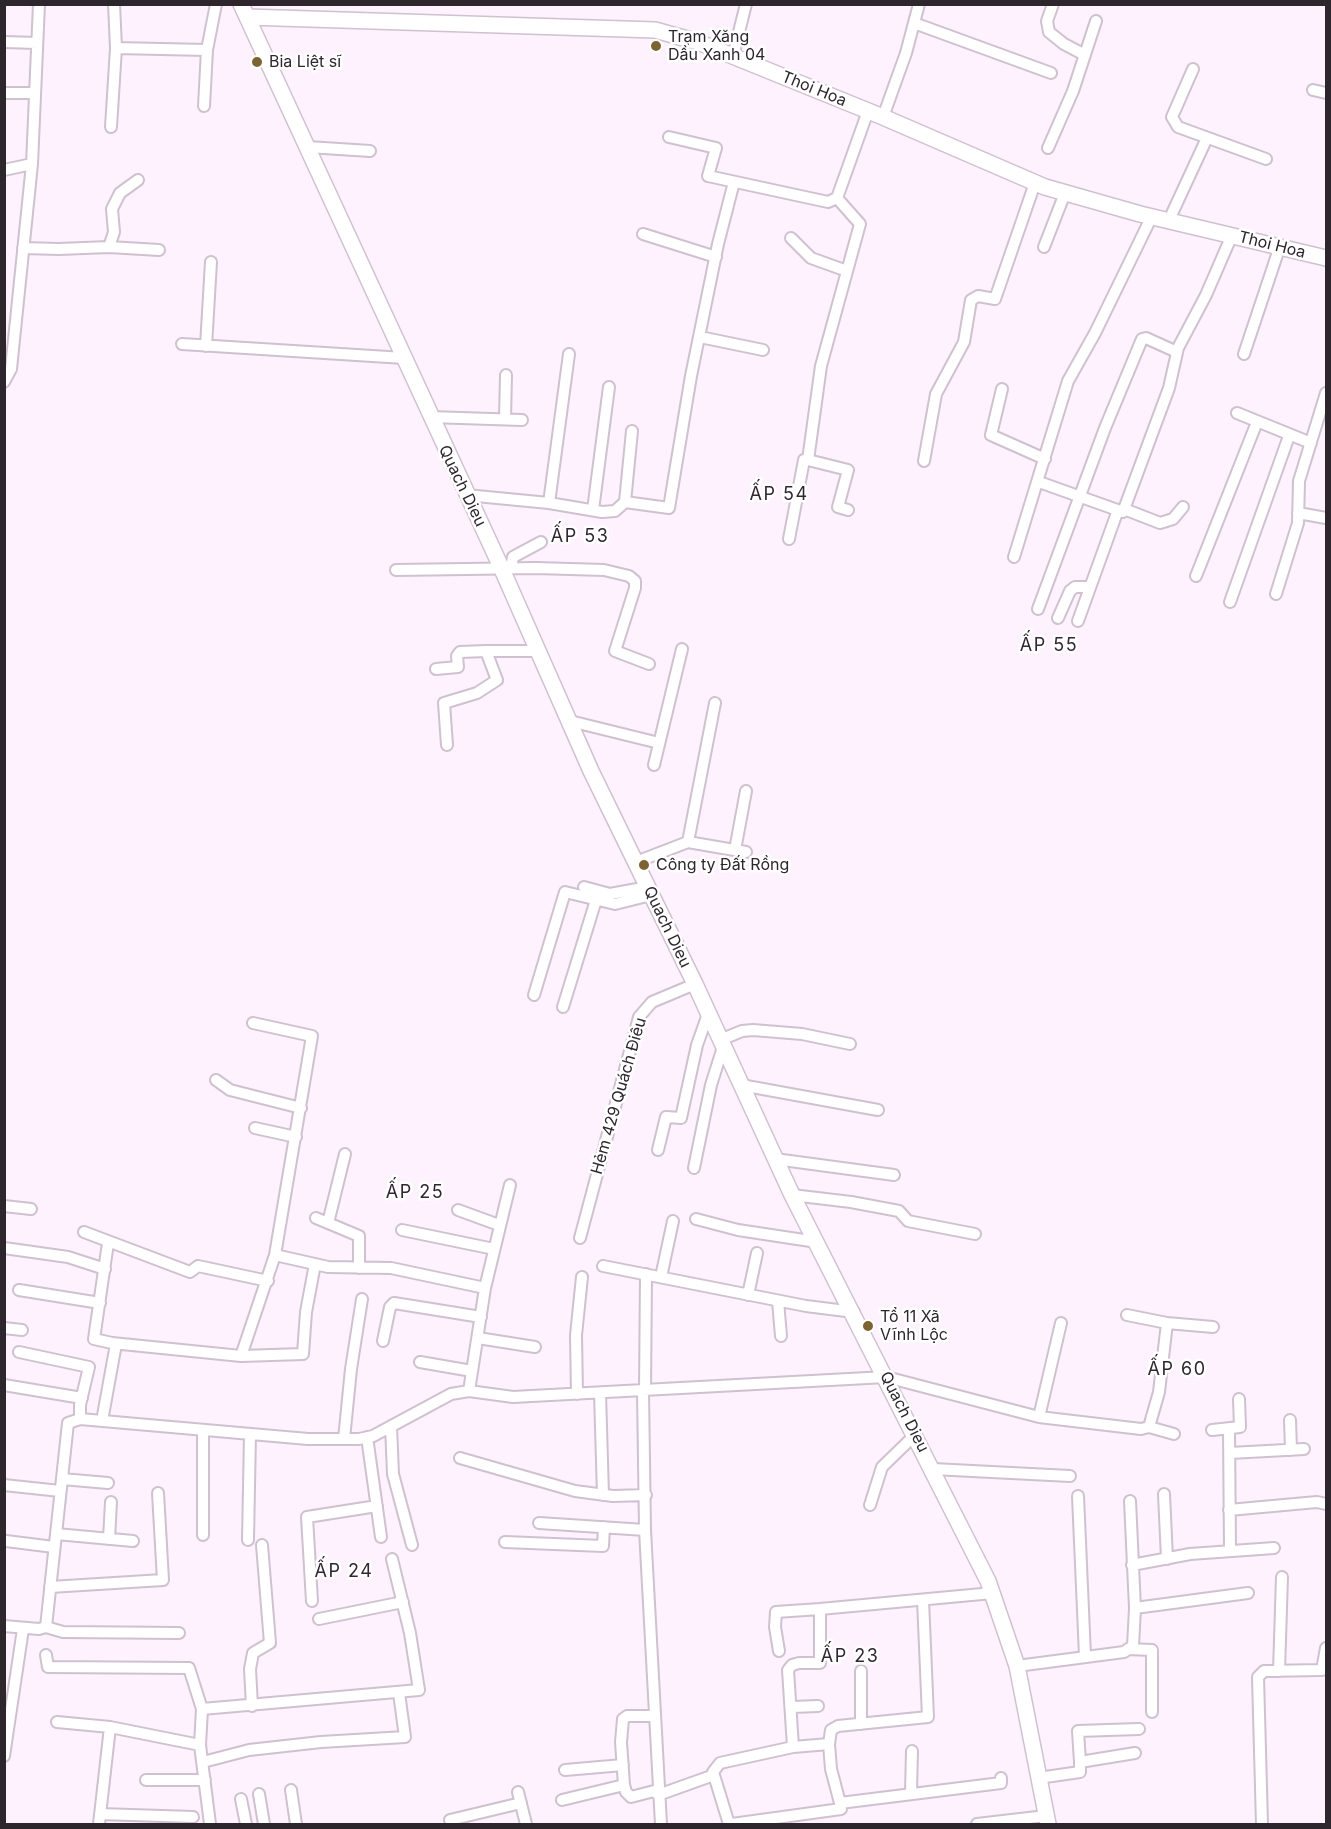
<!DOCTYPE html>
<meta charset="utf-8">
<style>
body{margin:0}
#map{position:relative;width:1331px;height:1829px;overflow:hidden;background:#fef2fe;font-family:Inter,sans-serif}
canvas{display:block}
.frame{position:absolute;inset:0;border:6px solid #2d272d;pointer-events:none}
</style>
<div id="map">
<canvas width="1331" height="1829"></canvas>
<div class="frame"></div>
</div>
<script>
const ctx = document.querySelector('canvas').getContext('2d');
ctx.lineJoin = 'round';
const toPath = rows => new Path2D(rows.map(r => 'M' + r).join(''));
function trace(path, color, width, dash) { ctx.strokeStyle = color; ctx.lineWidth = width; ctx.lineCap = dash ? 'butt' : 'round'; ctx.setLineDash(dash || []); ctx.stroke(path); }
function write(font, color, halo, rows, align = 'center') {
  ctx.font = font + ' Inter,sans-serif'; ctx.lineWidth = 5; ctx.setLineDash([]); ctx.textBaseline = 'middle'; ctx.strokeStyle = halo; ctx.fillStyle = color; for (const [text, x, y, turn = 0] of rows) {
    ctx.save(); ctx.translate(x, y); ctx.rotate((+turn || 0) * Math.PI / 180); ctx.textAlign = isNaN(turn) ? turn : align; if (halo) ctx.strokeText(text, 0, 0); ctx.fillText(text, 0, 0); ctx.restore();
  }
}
const street = toPath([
 [1053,4,1047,21,1049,32,1064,44,1085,55],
 [914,23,1051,73],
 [4,42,37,43],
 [116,48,207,50],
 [733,56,746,4],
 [1193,69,1172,117,1178,127,1266,159],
 [1313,90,1326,93],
 [4,93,35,93],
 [204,106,207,50,216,4],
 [883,117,906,53,919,4],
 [111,127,116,48,114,4],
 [669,137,716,148,708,176,828,202,837,198,868,111],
 [308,147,370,151],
 [1048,148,1073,91,1096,21],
 [4,170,32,164],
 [1169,220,1207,138],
 [643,234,716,257],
 [791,238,811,258,847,271],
 [109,247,159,250],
 [1044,247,1065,193],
 [23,248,59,249,109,247,114,232,112,209,120,193,138,180],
 [700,337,763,350],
 [182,344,404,358],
 [206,346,211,262],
 [1244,354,1280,246],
 [4,382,11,369,32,164,39,4],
 [1002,389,991,435,1045,459],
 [1237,413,1311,443],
 [430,417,522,420],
 [505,419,506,375],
 [808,460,848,470,838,507,848,510],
 [924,461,936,394,964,342,971,300,978,296,995,299,1035,183],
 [1039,482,1123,512,1169,388,1178,348,1206,295,1232,235],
 [466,495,549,503,602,512,615,511,625,502,632,431],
 [625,502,669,508,691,376,718,244,734,182],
 [549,503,569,354],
 [1124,509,1160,523,1173,519,1183,507],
 [593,510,609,387],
 [1298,513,1326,518],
 [789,539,804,460,808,460,821,366,860,224,837,198],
 [1014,557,1068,381,1095,333,1152,216],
 [511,568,513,557,541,542],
 [396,570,536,568,604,570,629,576,635,581,635,588,615,651,649,664],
 [1196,576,1257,422],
 [1276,594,1298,523,1299,481,1326,393],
 [1230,602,1289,436],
 [1038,609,1105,428,1142,339,1146,338,1177,352],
 [1058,618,1070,591,1075,587,1090,587],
 [1078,621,1118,510],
 [436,669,458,667,457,656,460,652,486,651],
 [570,721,659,743],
 [447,745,444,703,477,693,497,680,486,651,539,651],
 [654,765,682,649],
 [688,842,715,703],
 [735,850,746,791],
 [636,862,688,842,746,852],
 [584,887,610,894,648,887],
 [534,995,565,892,615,904,651,895],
 [563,1007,596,900],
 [720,1040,742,1031,753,1030,802,1034,850,1044],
 [216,1080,230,1090,301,1108],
 [741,1085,878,1110],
 [255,1128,296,1137],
 [658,1150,666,1117,681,1118,697,1045,708,1014],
 [775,1159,894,1175],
 [694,1168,711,1085,723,1047],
 [792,1195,851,1202,899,1211,908,1221,975,1234],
 [4,1206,31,1209],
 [458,1210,499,1225],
 [316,1218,359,1236,359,1268],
 [696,1219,738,1230,817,1242],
 [328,1223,345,1154],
 [402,1230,494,1249],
 [84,1232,190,1272,198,1266,268,1281],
 [580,1238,639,1017,652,1002,695,984],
 [108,1243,94,1339,112,1343,241,1356,303,1354,306,1312,315,1264],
 [4,1248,68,1257,105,1269],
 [275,1255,328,1267,391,1268,485,1288],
 [603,1266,806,1306,854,1312],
 [661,1277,673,1221],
 [19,1290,100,1303],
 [748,1295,757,1253],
 [778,1301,781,1336],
 [1127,1315,1167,1323,1213,1327],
 [4,1328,22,1330],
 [478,1338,535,1347],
 [383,1341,390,1307,394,1303,481,1317],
 [19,1352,89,1367,80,1405,80,1419],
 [241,1356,275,1255,312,1036,253,1023],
 [420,1362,472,1371],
 [4,1385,82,1398],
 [469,1391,485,1288,510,1185],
 [643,1391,645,1530,661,1824],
 [645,1391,646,1274],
 [600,1393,603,1495],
 [577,1394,576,1335,582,1277],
 [1039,1417,1061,1323],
 [1290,1420,1291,1450],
 [102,1421,116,1344],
 [391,1426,393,1474,412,1545],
 [1149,1427,1174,1434],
 [1229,1429,1230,1549],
 [1212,1430,1240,1427,1239,1399],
 [367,1437,381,1537],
 [344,1439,351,1369,362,1299],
 [1230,1453,1304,1449],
 [460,1458,575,1491,613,1496,646,1495],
 [933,1469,1070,1476],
 [62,1479,108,1483],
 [4,1485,60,1491],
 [1164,1494,1167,1559],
 [1078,1496,1085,1656],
 [870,1505,882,1467,916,1434],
 [1229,1510,1317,1502,1326,1504],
 [539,1523,645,1530],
 [56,1534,133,1541],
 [203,1535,203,1430],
 [109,1539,111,1502],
 [248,1540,250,1434],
 [6,1541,54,1547],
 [505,1542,603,1546,604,1527],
 [1132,1565,1190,1554,1274,1548],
 [50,1587,163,1580,158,1493],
 [312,1601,307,1517,377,1506],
 [1135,1608,1248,1593],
 [319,1619,403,1602],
 [4,1626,39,1629,46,1627,68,1423,80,1419,308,1439,359,1439,373,1436,451,1394,469,1391,513,1397,886,1377,1039,1417,1141,1429,1149,1427,1159,1392,1167,1323],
 [46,1627,63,1632,179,1633],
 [1128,1649,1152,1650,1152,1712],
 [779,1651,775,1627,776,1612,820,1609],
 [46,1655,48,1667,189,1668,202,1709],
 [1017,1666,1124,1652,1133,1646,1135,1608,1130,1501],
 [1279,1671,1282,1577],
 [252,1706,250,1669,253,1653,270,1643,262,1545],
 [792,1707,818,1706],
 [57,1722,110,1727,200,1745,210,1824],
 [861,1724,861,1671],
 [829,1744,831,1769,840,1803,1001,1783,1001,1778],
 [200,1745,202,1709,419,1690,410,1633,392,1559],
 [793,1747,788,1670,792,1665,799,1663,820,1663,820,1609,993,1593],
 [4,1756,23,1629],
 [203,1762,249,1750,321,1742,405,1737,399,1693],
 [1080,1762,1078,1731,1139,1729],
 [565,1770,623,1765],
 [1038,1778,1080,1772,1080,1762,1135,1753],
 [146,1780,205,1780],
 [624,1785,621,1742,623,1719,627,1716,654,1716],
 [291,1790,296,1824],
 [518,1792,526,1824],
 [911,1792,912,1751],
 [259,1794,264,1824],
 [658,1795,714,1775],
 [241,1799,246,1824],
 [562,1800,620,1786,624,1785,626,1792,631,1797,658,1790],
 [100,1814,193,1817],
 [450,1820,521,1803],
 [99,1824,110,1727],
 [729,1824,713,1772,720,1763,793,1747,829,1744,831,1730,838,1726,928,1717,923,1600],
 [732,1824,841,1809],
 [977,1824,1046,1816],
 [1262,1824,1258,1677,1264,1671,1322,1670,1326,1648]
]);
const secondary = toPath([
 [241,4,501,567,591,771,695,984,792,1195,988,1581,1017,1666,1048,1824],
 [247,17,655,30,698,42,883,117,1045,187,1140,214,1326,258]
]);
trace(street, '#cfc1cf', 14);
trace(secondary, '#cfc1cf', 18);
trace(street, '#fff', 10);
trace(secondary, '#fff', 15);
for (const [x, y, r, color] of [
 [656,46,6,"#7d6334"],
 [257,62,6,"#7d6334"],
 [644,865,6,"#7d6334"],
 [868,1326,6,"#7d6334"]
]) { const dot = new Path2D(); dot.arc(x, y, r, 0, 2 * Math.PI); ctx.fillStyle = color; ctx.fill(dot); trace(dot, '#fff', 2); }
write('16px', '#2d272d', '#fff', [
 ["Trạm Xăng",668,37],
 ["Dầu Xanh 04",668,55],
 ["Bia Liệt sĩ",269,62],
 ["Công ty Đất Rồng",656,865],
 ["Tổ 11 Xã",880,1317],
 ["Vĩnh Lộc",880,1335]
], 'left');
write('16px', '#2d272d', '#fff', [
 ["Thoi Hoa",814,89,22],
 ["Thoi Hoa",1272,245,14],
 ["Quach Dieu",462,486,64],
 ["Quach Dieu",667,927,64],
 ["Hẻm 429 Quách Điêu",619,1096,-74],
 ["Quach Dieu",904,1412,63]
]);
ctx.letterSpacing = '1.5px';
write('18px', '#312631', '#fff', [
 ["ẤP 54",779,495],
 ["ẤP 53",580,537],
 ["ẤP 55",1049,646],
 ["ẤP 25",415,1193],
 ["ẤP 60",1177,1370],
 ["ẤP 24",344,1572],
 ["ẤP 23",850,1657]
]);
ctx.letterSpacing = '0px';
</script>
